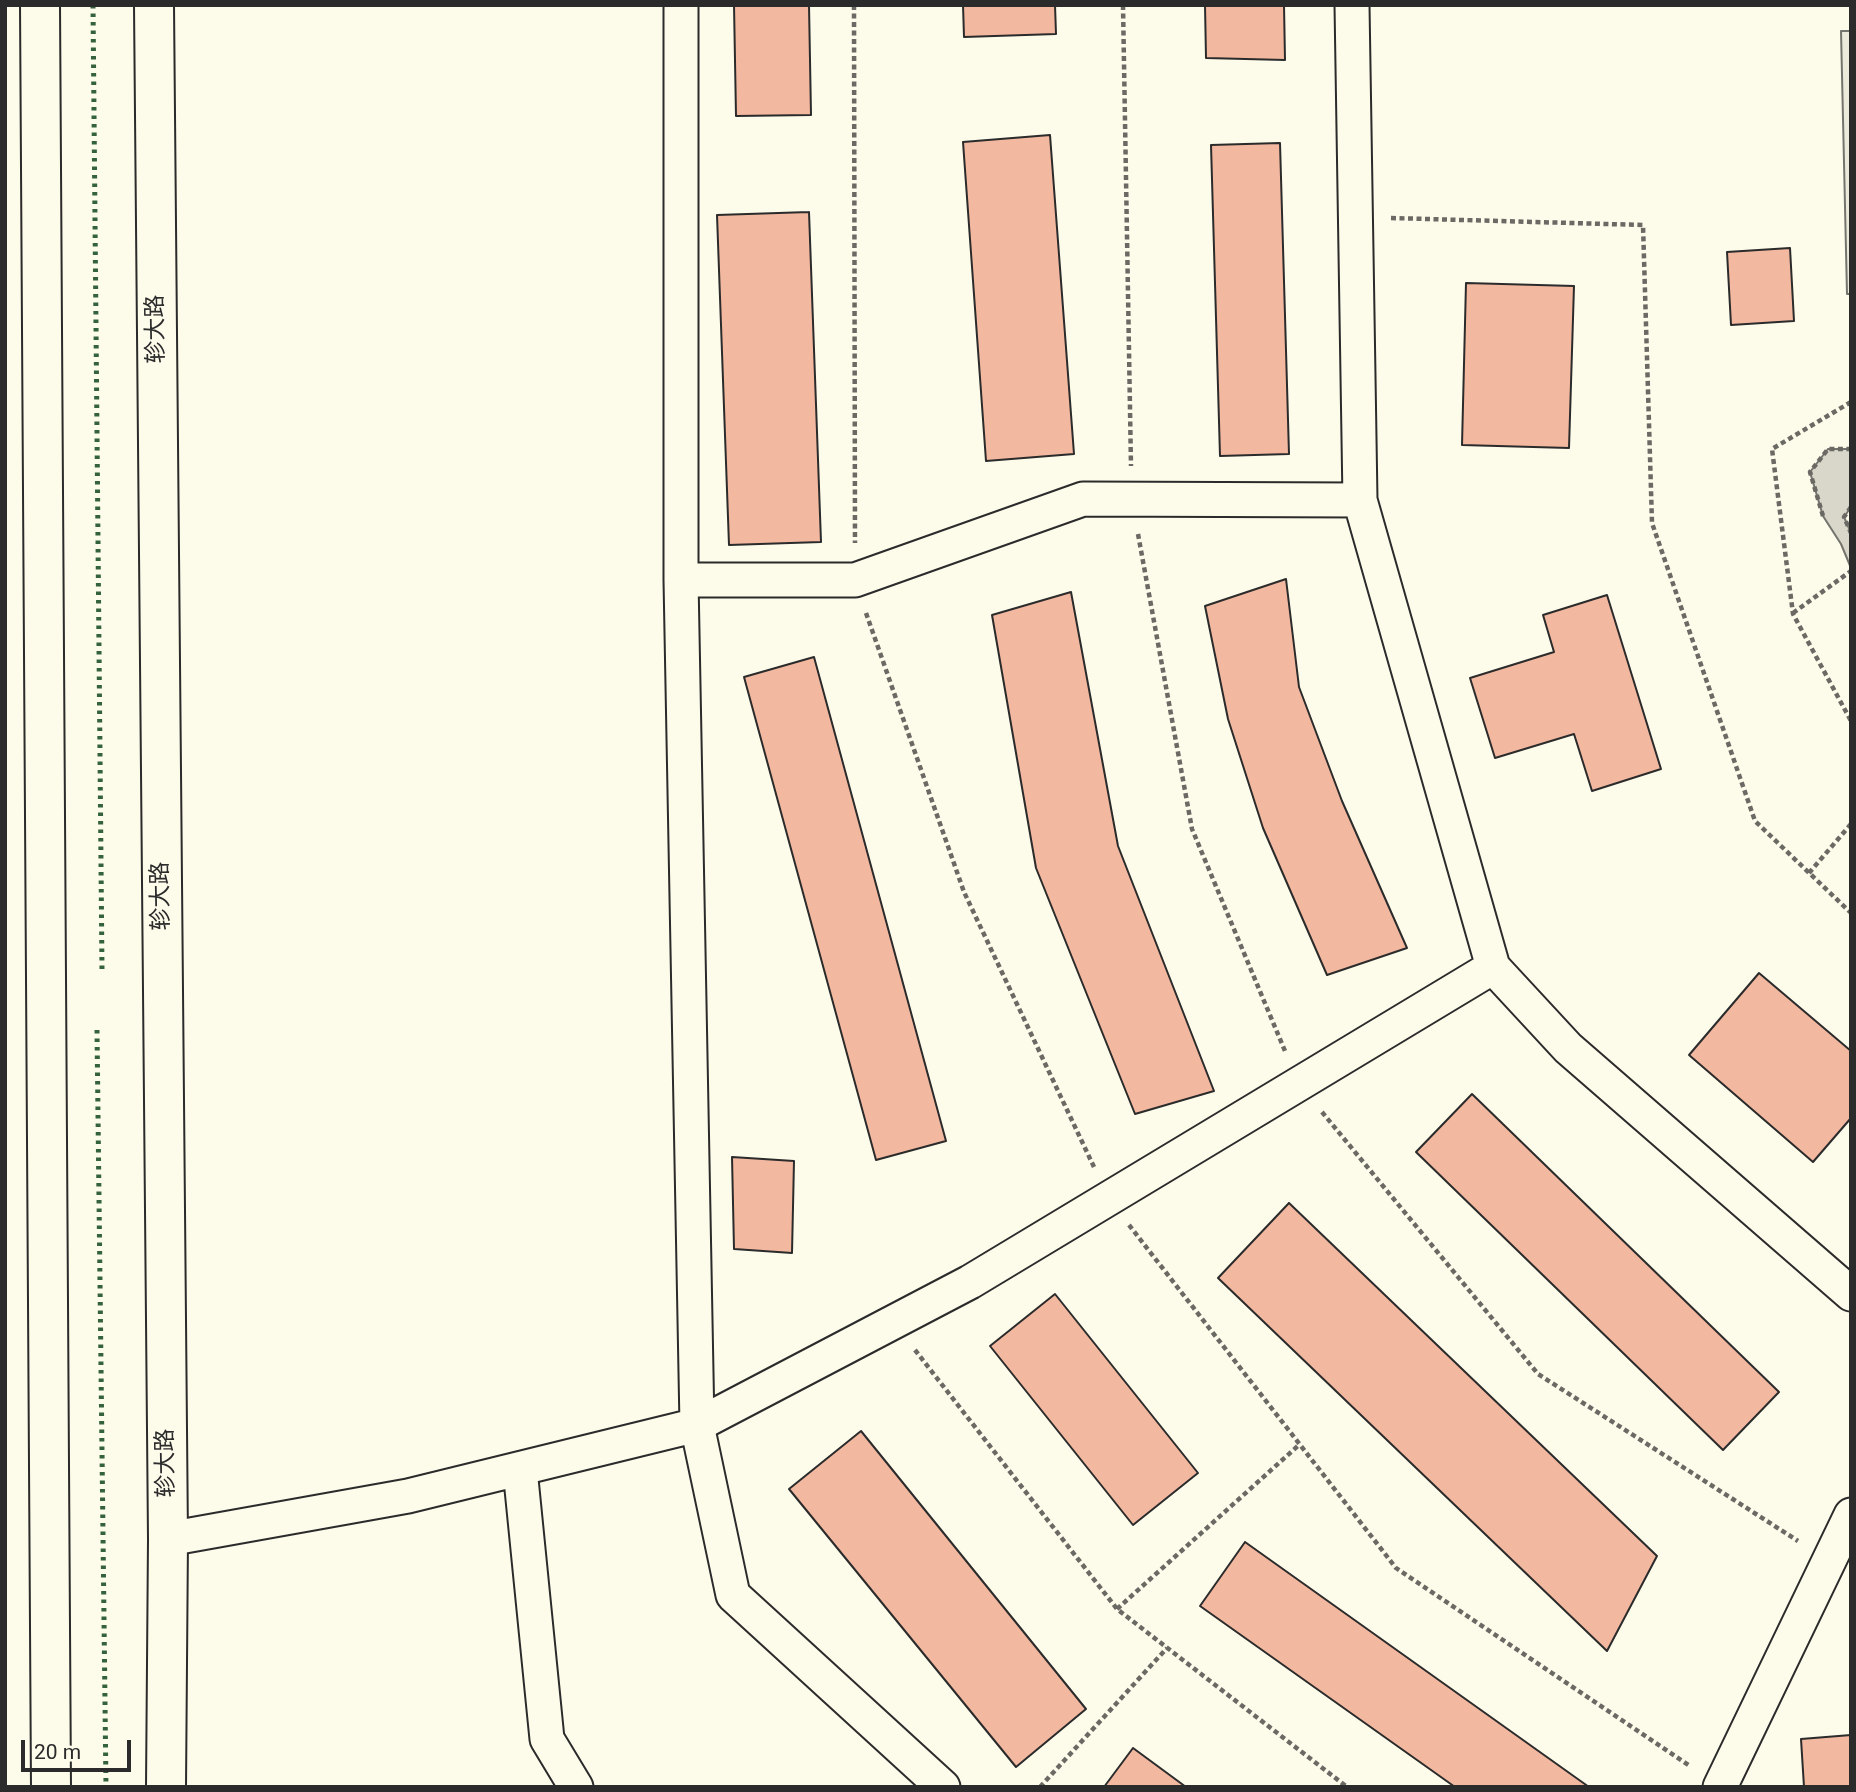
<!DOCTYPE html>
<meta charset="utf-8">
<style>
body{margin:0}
#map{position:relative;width:1856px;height:1792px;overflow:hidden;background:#fdfbea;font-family:Roboto,sans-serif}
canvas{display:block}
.frame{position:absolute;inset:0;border:7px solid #2b2b2b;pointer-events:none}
.scale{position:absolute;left:21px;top:1740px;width:110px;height:32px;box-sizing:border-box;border:4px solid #2b2b2b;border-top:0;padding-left:9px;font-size:21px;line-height:24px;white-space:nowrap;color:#2b2b2b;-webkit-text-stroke:5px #fdfbea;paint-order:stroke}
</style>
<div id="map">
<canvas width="1856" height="1792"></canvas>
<div class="frame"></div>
<div class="scale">20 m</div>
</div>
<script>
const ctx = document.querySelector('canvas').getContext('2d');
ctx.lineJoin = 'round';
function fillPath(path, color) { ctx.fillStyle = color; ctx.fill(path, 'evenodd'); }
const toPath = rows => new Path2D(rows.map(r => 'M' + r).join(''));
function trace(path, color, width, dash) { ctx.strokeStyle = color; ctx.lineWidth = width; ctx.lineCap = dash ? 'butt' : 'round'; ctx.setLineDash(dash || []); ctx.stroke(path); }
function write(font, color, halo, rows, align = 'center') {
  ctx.font = font + ' Roboto,"Noto Sans SC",sans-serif'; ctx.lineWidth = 5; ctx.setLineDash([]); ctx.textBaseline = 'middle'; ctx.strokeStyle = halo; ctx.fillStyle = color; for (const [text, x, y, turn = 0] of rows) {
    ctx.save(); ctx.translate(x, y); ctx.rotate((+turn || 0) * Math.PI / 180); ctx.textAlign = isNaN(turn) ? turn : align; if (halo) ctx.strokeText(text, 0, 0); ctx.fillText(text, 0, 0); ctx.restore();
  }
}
const green = toPath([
 [1841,31,1851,31,1851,294,1847,294,1841,31]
]);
fillPath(green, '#ecebdb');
trace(green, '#74746e', 2);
const water = toPath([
 [1828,449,1851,449,1851,507,1844,517,1851,533,1851,568,1841,544,1823,516,1810,472,1828,449]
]);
fillPath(water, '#d8d7c9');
trace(water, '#74746e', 2);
const building = toPath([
 [734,5,809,5,811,115,736,116,734,5],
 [963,5,1055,5,1056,34,964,37,963,5],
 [1205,5,1284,5,1285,60,1206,58,1205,5],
 [1050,135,1074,454,986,461,963,142,1050,135],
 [1280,143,1289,454,1220,456,1211,145,1280,143],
 [809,212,821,542,729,545,717,215,809,212],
 [1790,248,1794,321,1731,325,1727,252,1790,248],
 [1466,283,1574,286,1569,448,1462,445,1466,283],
 [1286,579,1299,687,1342,801,1407,948,1327,975,1263,828,1228,719,1205,606,1286,579],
 [1071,592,1118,846,1214,1091,1135,1114,1036,868,992,615,1071,592],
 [1607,595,1661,769,1592,791,1574,734,1495,758,1470,678,1554,652,1543,615,1607,595],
 [814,657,946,1141,876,1160,744,677,814,657],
 [1759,973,1851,1051,1851,1118,1813,1162,1689,1055,1759,973],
 [1472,1094,1779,1392,1723,1450,1416,1152,1472,1094],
 [732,1157,794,1161,792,1253,734,1249,732,1157],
 [1289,1203,1657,1556,1607,1651,1218,1278,1289,1203],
 [1055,1294,1198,1473,1133,1525,990,1346,1055,1294],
 [861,1431,1086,1709,1016,1767,789,1489,861,1431],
 [1245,1542,1589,1787,1455,1787,1200,1606,1245,1542],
 [1851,1735,1851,1787,1804,1787,1801,1739,1851,1735],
 [1133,1748,1186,1787,1104,1787,1133,1748]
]);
fillPath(building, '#f2b8a0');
trace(building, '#2b2b2b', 2);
const minor = toPath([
 [681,5,681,580,697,1425,733,1595,943,1787],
 [1352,5,1360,500],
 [681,580,855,580,1083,499,1360,500,1493,967],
 [520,1469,547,1739,576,1787],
 [168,1539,408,1496,697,1425,970,1282,1493,967,1568,1048,1851,1294],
 [1720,1787,1851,1515]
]);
const trunk = toPath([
 [40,5,51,1787],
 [154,5,168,1539,166,1787]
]);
trace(minor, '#2b2b2b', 37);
trace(trunk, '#2b2b2b', 42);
trace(toPath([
 [854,5,855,543],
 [1123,5,1131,466],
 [1391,218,1643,225,1652,523,1755,821,1851,913],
 [1851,402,1772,449,1793,614,1851,721],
 [1851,507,1844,517,1851,533],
 [1823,516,1810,472,1828,449,1851,449],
 [1138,534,1192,829,1285,1051],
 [866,613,964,892,1094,1167],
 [1793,613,1851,571],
 [1809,873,1851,824],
 [1322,1112,1538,1374,1798,1541],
 [1129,1225,1396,1568,1690,1766],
 [915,1350,1117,1609,1347,1787],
 [1117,1609,1300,1444],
 [1040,1787,1167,1648]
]), '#6a6964', 4.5, [5, 3.5]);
trace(minor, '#fdfbea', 33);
trace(trunk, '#fdfbea', 38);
trace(toPath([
 [93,5,102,970],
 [97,1030,106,1787]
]), '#34623c', 5, [3.5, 5]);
write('23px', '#2b2b2b', '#fdfbea', [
 ["轸大路",157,329,-91],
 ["轸大路",162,896,-91],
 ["轸大路",167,1463,-91]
]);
</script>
